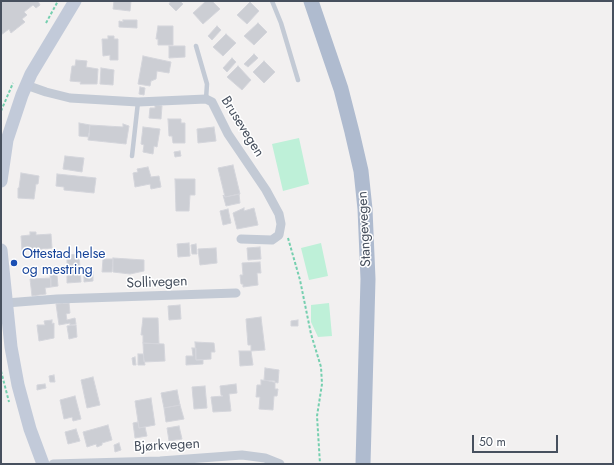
<!DOCTYPE html>
<meta charset="utf-8">
<style>
body{margin:0}
#map{position:relative;width:614px;height:465px;overflow:hidden;background:#f2f0f0;font-family:Jost,sans-serif}
canvas{display:block}
.frame{position:absolute;inset:0;border:2px solid #47505e;pointer-events:none}
.scale{position:absolute;left:472px;top:435px;width:86px;height:18px;box-sizing:border-box;border:2px solid #47505e;border-top:0;padding-left:5px;font-size:12px;line-height:14px;white-space:nowrap;color:#47505e;-webkit-text-stroke:3px #fff;paint-order:stroke}
</style>
<div id="map">
<canvas width="614" height="465"></canvas>
<div class="frame"></div>
<div class="scale">50 m</div>
</div>
<script>
const ctx = document.querySelector('canvas').getContext('2d');
ctx.lineJoin = 'round';
function fillPath(path, color) { ctx.fillStyle = color; ctx.fill(path, 'evenodd'); }
const toPath = rows => new Path2D(rows.map(r => 'M' + r).join(''));
function trace(path, color, width, dash) { ctx.strokeStyle = color; ctx.lineWidth = width; ctx.lineCap = dash ? 'butt' : 'round'; ctx.setLineDash(dash || []); ctx.stroke(path); }
function write(font, color, halo, rows, align = 'center') {
  ctx.font = font + ' Jost,sans-serif'; ctx.lineWidth = 3; ctx.setLineDash([]); ctx.textBaseline = 'middle'; ctx.strokeStyle = halo; ctx.fillStyle = color; for (const [text, x, y, turn = 0] of rows) {
    ctx.save(); ctx.translate(x, y); ctx.rotate((+turn || 0) * Math.PI / 180); ctx.textAlign = isNaN(turn) ? turn : align; if (halo) ctx.strokeText(text, 0, 0); ctx.fillText(text, 0, 0); ctx.restore();
  }
}
fillPath(toPath([
 [299,138,309,184,283,191,272,144],
 [321,243,328,276,309,280,301,248],
 [329,303,332,336,318,337,311,322,311,305]
]), '#bef0d8');
const building = toPath([
 [1,1,38,1,40,5,36,8,33,5,24,12,27,15,22,19,25,22,11,33,9,29,1,35,1,1],
 [114,1,131,1,130,11,113,9,114,1],
 [171,1,180,1,183,4,176,11,169,4,171,1],
 [206,1,212,1,220,9,203,24,193,13,206,1],
 [250,2,259,11,247,24,237,15,250,2],
 [123,20,137,20,137,28,119,27,119,21,123,22,123,20],
 [258,23,267,32,254,45,244,36,258,23],
 [158,26,173,26,173,45,158,45,158,39,156,39,158,26],
 [217,26,221,30,212,40,208,36,217,26],
 [226,34,236,43,223,56,213,47,226,34],
 [108,36,114,36,114,39,118,39,118,60,110,60,110,55,103,56,102,39,108,39,108,36],
 [169,46,185,46,185,57,169,58,169,46],
 [254,54,258,58,248,67,244,64,254,54],
 [143,56,171,62,169,73,157,71,156,79,151,81,150,86,138,84,143,56],
 [232,58,236,62,227,72,223,68,232,58],
 [76,60,87,61,86,67,98,69,97,84,80,84,81,82,70,81,72,66,75,66,76,60],
 [264,61,275,72,264,83,253,72,264,61],
 [238,66,251,80,242,90,227,77,238,66],
 [101,68,114,70,113,85,100,84,101,68],
 [140,87,145,88,144,95,139,94,140,87],
 [155,105,162,106,161,119,149,118,150,108,155,108,155,105],
 [168,119,181,119,181,123,185,123,185,143,173,143,172,136,169,136,168,119],
 [79,123,90,125,89,137,79,136,79,123],
 [123,124,129,126,126,144,88,140,90,125,123,127,123,124],
 [143,127,160,129,157,147,154,146,153,154,143,152,144,145,141,144,143,127],
 [214,127,216,141,198,143,197,129,214,127],
 [180,151,181,156,175,157,174,152,180,151],
 [65,156,84,158,82,172,63,169,65,156],
 [233,165,240,194,225,197,218,168,233,165],
 [148,167,151,177,159,176,161,187,151,189,150,184,135,187,133,173,138,172,137,169,148,167],
 [21,173,39,176,38,184,36,184,34,199,18,198,18,188,19,188,21,173],
 [57,174,96,178,94,193,64,190,64,187,56,186,57,174],
 [175,179,195,179,195,195,190,195,189,211,176,211,175,179],
 [239,194,240,203,226,206,223,195,225,197,239,194],
 [244,208,244,211,254,208,258,225,237,229,233,213,244,208],
 [228,209,231,223,223,225,220,211,228,209],
 [30,232,36,232,36,235,51,234,52,248,22,251,21,236,30,235,30,232],
 [189,243,190,256,178,257,177,244,189,243],
 [196,244,197,254,192,254,191,245,196,244],
 [260,247,261,259,248,260,247,248,260,247],
 [216,248,217,263,200,265,198,249,216,248],
 [79,254,81,282,67,283,67,255,79,254],
 [113,258,144,260,144,271,130,274,113,272,113,258],
 [103,259,113,259,112,272,102,272,103,259],
 [260,262,261,273,257,273,258,285,243,287,243,284,241,284,240,275,243,275,242,263,260,262],
 [84,271,93,271,93,281,84,282,84,271],
 [50,275,57,275,58,286,51,287,50,275],
 [51,278,51,287,45,288,46,294,32,296,30,279,51,278],
 [69,303,70,313,66,314,67,320,75,318,76,324,70,325,70,323,59,325,56,304,69,303],
 [180,305,181,319,169,320,168,306,180,305],
 [261,317,265,350,251,351,251,345,248,345,246,319,261,317],
 [143,318,158,318,159,344,143,343,143,335,141,335,143,318],
 [52,320,52,324,54,323,54,338,39,341,37,325,45,325,44,321,52,320],
 [298,320,298,326,291,326,291,321,298,320],
 [76,325,77,337,69,339,67,326,76,325],
 [195,342,214,343,215,352,211,352,211,359,196,360,195,342],
 [143,343,164,344,165,361,144,362,143,343],
 [192,348,196,348,196,360,203,360,203,364,186,365,186,356,193,356,192,348],
 [239,351,251,351,253,365,240,366,239,351],
 [138,354,143,354,145,365,138,365,138,354],
 [135,357,136,365,133,365,132,358,135,357],
 [265,368,279,370,278,383,264,380,265,368],
 [54,375,55,382,50,382,49,376,54,375],
 [93,377,100,405,87,408,81,380,93,377],
 [261,380,275,381,275,389,278,389,277,396,274,396,273,410,259,409,260,397,256,397,257,385,261,385,261,380],
 [45,384,46,388,37,390,37,385,45,384],
 [236,384,237,393,229,394,231,411,213,412,211,397,223,396,221,395,220,386,236,384],
 [205,386,207,408,194,409,192,387,205,386],
 [177,390,180,405,164,408,161,393,177,390],
 [75,396,81,419,73,421,72,417,64,419,60,400,75,396],
 [151,398,155,425,139,428,135,401,151,398],
 [180,405,184,419,166,422,164,408,180,405],
 [138,422,139,428,145,427,147,436,135,438,133,423,138,422],
 [108,425,112,440,102,443,102,445,97,447,96,444,87,447,83,432,108,425],
 [179,426,182,439,169,441,167,428,179,426],
 [76,429,80,441,68,444,65,432,76,429],
 [119,443,121,450,115,452,114,445,119,443]
]);
fillPath(building, '#ccced4');
trace(building, '#d4d5db', 1);
trace(toPath([
 [46,23,58,1],
 [1,111,13,83],
 [288,238,300,280,311,334,321,367,322,384,317,416,320,464],
 [1,371,9,402]
]), '#75cfaf', 2, [3, 2]);
trace(toPath([
 [272,1,281,23,298,80],
 [196,46,207,84,206,99],
 [132,156,138,102]
]), '#c3cad5', 4.5);
trace(toPath([
 [26,85,46,92,70,98,138,102,206,99,212,102,228,134,266,190,279,214,281,224,279,235,272,240,241,239],
 [6,303,57,299,236,293],
 [53,464,160,461,242,455,265,458,280,464]
]), '#c3cad5', 9);
trace(toPath([
 [1,181,7,140,22,95,31,74,75,1],
 [1,250,11,347,18,385,30,429,43,464]
]), '#c2cad9', 13);
trace(toPath([
 [311,1,341,89,352,132,361,171,365,209,368,279,363,464]
]), '#afbbcf', 15);
for (const [x, y, r, color] of [
 [14,263,4,"#1a4fb4"]
]) { const dot = new Path2D(); dot.arc(x, y, r, 0, 2 * Math.PI); ctx.fillStyle = color; ctx.fill(dot); trace(dot, '#fff', 1.5); }
write('14px', '#47505e', '#fff', [
 ["Brusevegen",242,127,58],
 ["Stangevegen",365,229,-93],
 ["Sollivegen",157,283,-2],
 ["Bjørkvegen",167,446,-3]
]);
write('14px', '#164399', '#fff', [
 ["Ottestad helse",22,255],
 ["og mestring",22,271]
], 'left');
</script>
